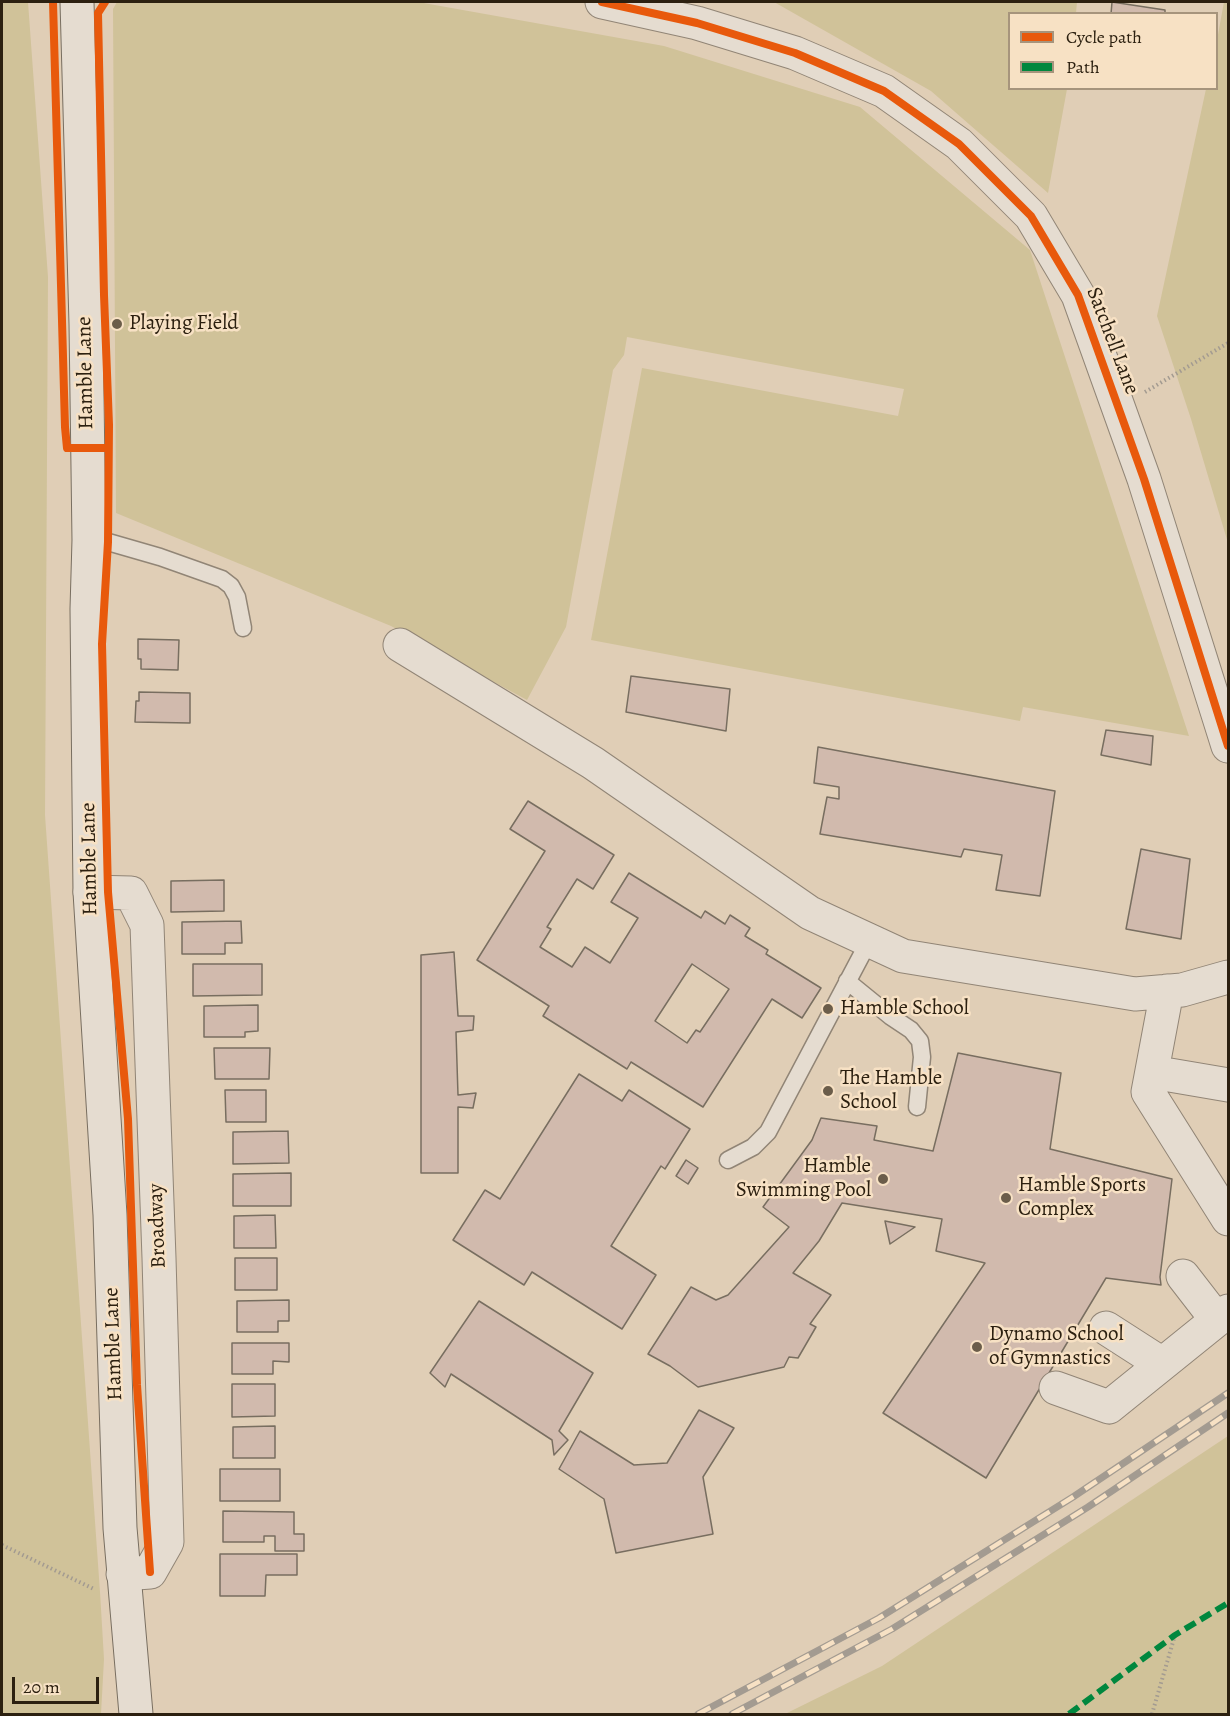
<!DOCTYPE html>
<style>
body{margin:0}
#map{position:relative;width:1230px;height:1716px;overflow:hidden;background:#e0ceb6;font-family:Alegreya,serif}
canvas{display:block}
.frame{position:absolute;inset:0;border:3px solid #2c2010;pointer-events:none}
.legend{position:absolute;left:1008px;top:12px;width:210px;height:78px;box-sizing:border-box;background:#f7e1c4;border:2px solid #a6947c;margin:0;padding:8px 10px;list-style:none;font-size:18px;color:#2c2010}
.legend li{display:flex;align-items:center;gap:12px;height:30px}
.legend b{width:30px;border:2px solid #a6947c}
.scale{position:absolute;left:12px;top:1677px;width:87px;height:27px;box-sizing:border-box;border:3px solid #2c2010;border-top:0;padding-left:8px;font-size:18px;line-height:21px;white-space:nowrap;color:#2c2010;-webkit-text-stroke:4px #f7e1c4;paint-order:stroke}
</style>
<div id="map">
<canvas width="1230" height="1716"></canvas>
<div class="frame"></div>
<ul class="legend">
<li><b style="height:8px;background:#e8590c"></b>Cycle path</li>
<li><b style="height:8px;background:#00873e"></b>Path</li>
</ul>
<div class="scale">20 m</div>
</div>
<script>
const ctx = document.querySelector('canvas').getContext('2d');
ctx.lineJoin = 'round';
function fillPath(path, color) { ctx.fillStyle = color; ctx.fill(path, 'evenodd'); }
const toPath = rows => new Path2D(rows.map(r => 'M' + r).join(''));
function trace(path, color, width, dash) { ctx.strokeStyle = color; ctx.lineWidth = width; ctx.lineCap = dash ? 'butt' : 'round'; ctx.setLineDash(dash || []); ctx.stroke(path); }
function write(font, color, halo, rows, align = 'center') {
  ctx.font = font + ' Alegreya,serif'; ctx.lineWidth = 5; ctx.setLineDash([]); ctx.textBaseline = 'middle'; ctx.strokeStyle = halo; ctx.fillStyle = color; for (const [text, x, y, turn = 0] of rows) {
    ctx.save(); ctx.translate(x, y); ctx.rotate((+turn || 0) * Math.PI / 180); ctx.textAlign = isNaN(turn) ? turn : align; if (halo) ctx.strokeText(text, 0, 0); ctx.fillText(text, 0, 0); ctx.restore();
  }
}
fillPath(toPath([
 [2,2,28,2,48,277,45,815,100,1592,104,1659,101,1714,2,1714],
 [117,2,418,2,664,46,860,107,1030,250,1189,736,1023,707,1020,721,591,640,642,368,898,416,904,389,627,337,624,355,613,370,566,627,527,700,391,626,116,513,113,9],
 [774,2,1077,2,1076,13,1010,14,1010,88,1067,89,1048,193,931,91],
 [1224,2,1228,2,1228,543,1191,419,1157,316,1206,89,1216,88,1217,40],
 [1228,1436,1228,1714,785,1714,882,1666]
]), '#d0c299');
const building = toPath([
 [1112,2,1165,10,1165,14,1111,14,1112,2],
 [138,639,179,640,178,670,141,669,141,659,138,659,138,639],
 [631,676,730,689,726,731,626,712,631,676],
 [139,692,190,693,190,723,135,722,136,701,139,701,139,692],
 [1106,730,1153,736,1151,765,1101,755,1106,730],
 [818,747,1055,791,1040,896,996,890,1002,855,964,849,961,857,820,834,827,797,839,799,839,787,814,783,818,747],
 [528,801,614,855,593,889,577,879,547,927,551,929,540,947,572,967,585,947,610,963,638,918,611,902,629,873,701,918,705,911,725,924,730,915,750,928,745,936,768,950,766,954,821,988,802,1018,772,999,703,1107,631,1062,627,1069,543,1016,549,1006,477,960,545,851,510,829,528,801],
 [692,964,729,989,700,1032,696,1030,687,1043,655,1021,692,964],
 [1141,849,1190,859,1181,939,1126,929,1141,849],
 [224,880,224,911,171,912,171,881,224,880],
 [241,921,242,943,225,943,225,954,182,954,182,922,241,921],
 [454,952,458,1016,474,1016,473,1030,456,1032,458,1095,476,1093,473,1108,458,1107,458,1173,421,1173,421,955,454,952],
 [193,964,262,964,262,995,193,996,193,964],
 [258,1005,258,1031,245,1032,245,1037,204,1037,204,1006,258,1005],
 [214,1048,270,1048,269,1079,215,1079,214,1048],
 [958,1053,1061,1073,1050,1149,1172,1179,1160,1277,1161,1285,1106,1278,986,1478,883,1413,985,1263,936,1251,942,1219,842,1203,819,1241,793,1273,831,1295,810,1324,816,1327,798,1358,789,1357,784,1367,698,1387,670,1366,648,1354,691,1287,716,1300,728,1295,789,1227,763,1207,812,1140,821,1118,877,1126,874,1140,933,1151,958,1053],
 [579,1074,622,1101,629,1090,690,1129,665,1169,661,1166,611,1246,656,1275,622,1329,532,1272,524,1285,453,1240,485,1190,500,1199,579,1074],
 [225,1090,266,1090,266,1122,226,1122,225,1090],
 [288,1131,289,1163,233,1164,233,1132,288,1131],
 [686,1160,698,1168,688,1184,676,1176,686,1160],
 [291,1173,291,1206,233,1206,233,1174,291,1173],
 [275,1215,276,1248,234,1248,234,1216,275,1215],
 [885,1221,915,1227,890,1244,885,1221],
 [235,1258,277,1258,277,1290,235,1290,235,1258],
 [289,1300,289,1321,278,1321,278,1332,237,1332,237,1301,289,1300],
 [479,1301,593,1373,559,1431,568,1440,554,1455,552,1440,451,1374,445,1387,430,1373,479,1301],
 [232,1343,289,1343,289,1362,273,1361,273,1374,232,1374,232,1343],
 [232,1384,275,1384,275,1416,232,1417,232,1384],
 [699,1410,734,1428,703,1477,713,1534,616,1553,604,1499,559,1469,580,1431,634,1465,667,1463,699,1410],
 [275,1426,275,1458,233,1458,233,1427,275,1426],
 [220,1469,280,1469,280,1501,220,1501,220,1469],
 [223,1511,294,1512,294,1534,304,1534,304,1551,275,1551,275,1536,264,1536,264,1542,223,1542,223,1511],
 [220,1554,297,1554,297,1575,266,1575,265,1596,220,1596,220,1554]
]);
fillPath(building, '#d1baad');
trace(building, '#786e60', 1.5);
const service = toPath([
 [89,540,108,542,160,557,222,579,231,586,237,597,243,628],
 [847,981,890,1016,911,1030,920,1041,922,1057,917,1107],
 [728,1160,753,1147,768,1132,869,941]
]);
const minor = toPath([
 [400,645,593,763,810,913,903,956,1135,994,1182,990,1228,977],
 [90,892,131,893,147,925,159,1258,167,1542,150,1572,123,1574],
 [1167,991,1148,1092,1228,1219],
 [1152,1072,1228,1085],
 [1183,1276,1217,1320],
 [1106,1328,1162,1364],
 [1056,1388,1109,1407,1228,1311]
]);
const tertiary = toPath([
 [602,2,697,23,795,53,884,91,959,144,1031,216,1078,295,1144,479,1228,746]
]);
const secondary = toPath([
 [77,2,86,324,89,540,87,609,90,892,110,1215,120,1528,136,1714]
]);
trace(service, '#918576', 19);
trace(minor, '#918576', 35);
trace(tertiary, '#918576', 35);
trace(secondary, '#786e60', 35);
trace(toPath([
 [1145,392,1228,343],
 [2,1545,94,1589],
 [1152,1714,1175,1635]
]), '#a39b91', 4, [1.5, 3]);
trace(service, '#e5dcd0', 16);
trace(minor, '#e5dcd0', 33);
trace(tertiary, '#e5dcd0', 33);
trace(secondary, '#e5dcd0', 33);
const rail = toPath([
 [698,1714,879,1618,1073,1497,1228,1393],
 [732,1714,892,1629,1088,1507,1228,1413]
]);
trace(rail, '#a39b91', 7);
trace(rail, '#f7e1c4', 4.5, [14]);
trace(toPath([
 [1069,1714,1175,1635,1228,1603]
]), '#00873e', 6, [12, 6]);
trace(toPath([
 [53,2,65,427,67,448,108,448],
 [105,2,98,13,104,295,109,425,108,542,102,644,108,892,128,1119,137,1385,150,1572],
 [602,2,697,23,795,53,884,91,959,144,1031,216,1078,295,1144,479,1228,746]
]), '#e8590c', 8);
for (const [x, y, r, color] of [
 [117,324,6,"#6b5d4a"],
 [828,1009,6,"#6b5d4a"],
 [828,1091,6,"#6b5d4a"],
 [883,1179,6,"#6b5d4a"],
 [1006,1198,6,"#6b5d4a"],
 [977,1347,6,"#6b5d4a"]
]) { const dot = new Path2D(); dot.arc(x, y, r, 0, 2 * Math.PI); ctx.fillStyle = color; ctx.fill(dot); trace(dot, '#f7e1c4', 2); }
write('21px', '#2c2010', '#f7e1c4', [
 ["Playing Field",129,324],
 ["Hamble School",840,1009],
 ["The Hamble",840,1079],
 ["School",840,1103],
 ["Hamble",871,1167,"right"],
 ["Swimming Pool",871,1191,"right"],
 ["Hamble Sports",1018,1186],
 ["Complex",1018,1210],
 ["Dynamo School",989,1335],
 ["of Gymnastics",989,1359]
], 'left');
write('21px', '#2c2010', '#f7e1c4', [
 ["Satchell Lane",1112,341,69],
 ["Hamble Lane",86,373,-91],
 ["Hamble Lane",90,859,-91],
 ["Broadway",158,1226,-92],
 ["Hamble Lane",114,1344,-92]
]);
</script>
